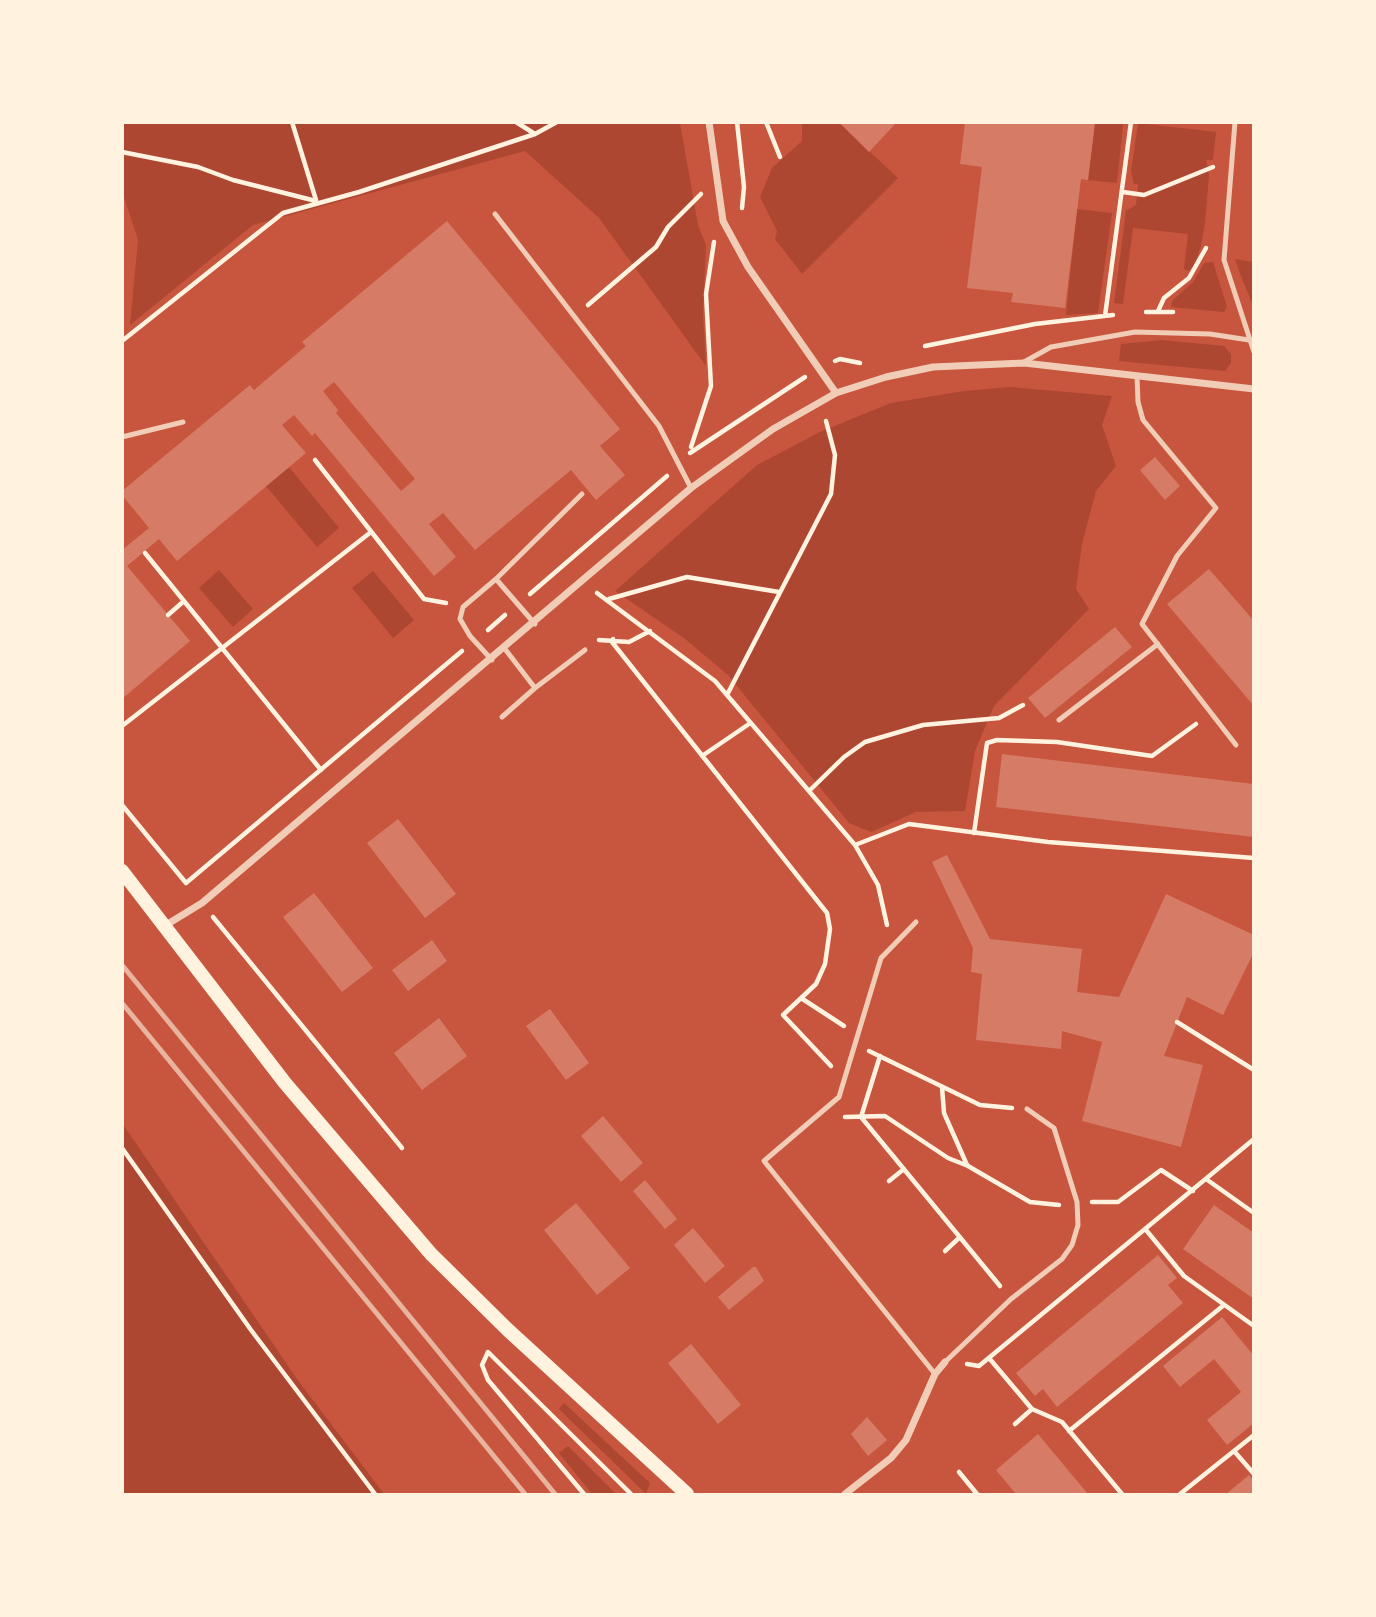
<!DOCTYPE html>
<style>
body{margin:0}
#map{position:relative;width:1376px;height:1617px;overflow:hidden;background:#c8553d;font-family:"Source Sans 3",sans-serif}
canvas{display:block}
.frame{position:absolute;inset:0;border:124px solid #fff3e0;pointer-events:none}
</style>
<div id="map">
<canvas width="1376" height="1617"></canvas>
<div class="frame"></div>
</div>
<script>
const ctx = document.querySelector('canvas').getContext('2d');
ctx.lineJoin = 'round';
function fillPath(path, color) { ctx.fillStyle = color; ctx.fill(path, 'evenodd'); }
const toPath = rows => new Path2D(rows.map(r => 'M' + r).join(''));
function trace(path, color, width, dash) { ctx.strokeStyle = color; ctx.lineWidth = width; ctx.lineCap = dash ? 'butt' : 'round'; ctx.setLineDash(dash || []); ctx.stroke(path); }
fillPath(toPath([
 [122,123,680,123,698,225,706,245,703,313,706,366,599,218,525,151,253,225,130,325,138,240,123,194],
 [802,123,839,123,898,178,802,274,775,239,777,231,760,197,772,168,802,141],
 [1095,123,1123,124,1117,183,1088,180],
 [1138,123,1216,132,1213,160,1206,160,1209,175,1205,224,1201,246,1194,266,1188,271,1184,269,1188,234,1133,228,1123,304,1114,303,1126,211,1136,205,1138,184,1134,184,1131,171],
 [1077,209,1112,213,1098,313,1066,315],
 [1235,259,1253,262,1253,305,1241,276],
 [1213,262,1227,307,1224,312,1171,307,1172,301,1193,282,1204,263],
 [1161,340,1224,346,1231,354,1231,363,1225,371,1119,361,1121,344],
 [1010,387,1112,396,1102,425,1116,466,1096,491,1082,544,1076,589,1089,609,994,706,975,751,965,811,916,812,871,832,849,823,728,675,684,638,615,591,757,465,822,431,891,403,964,391],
 [289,467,339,528,317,547,266,486],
 [219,570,253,609,233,627,199,588],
 [373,571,414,620,393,638,352,588],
 [122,1123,297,1379,384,1494,123,1494],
 [564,1403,650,1483,646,1494,559,1409],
 [568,1446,616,1494,592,1494,559,1453]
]), '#ae4732');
fillPath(toPath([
 [839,122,897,122,869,152],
 [965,122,1095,122,1088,180,1081,179,1065,308,1011,302,1013,293,967,288,982,167,960,164],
 [447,221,620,429,600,446,625,475,596,500,571,470,475,550,443,513,429,524,456,557,434,576,315,433,312,436,294,415,282,425,306,453,177,561,159,539,127,566,190,641,122,699,122,550,149,528,122,495,122,491,250,385,254,390,306,346,302,342],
 [334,382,415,479,401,491,336,413,338,410,323,391],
 [1155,457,1180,486,1165,500,1140,470],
 [1209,569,1254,621,1254,706,1167,604],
 [1115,627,1132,647,1045,718,1028,698],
 [1002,754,1254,784,1254,837,996,807],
 [398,819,456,894,425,918,367,843],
 [947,855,990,939,1082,949,1077,992,1119,997,1166,894,1254,935,1254,952,1223,1015,1187,997,1164,1056,1203,1065,1181,1147,1082,1121,1102,1042,1062,1031,1061,1049,976,1040,982,974,971,972,973,948,932,862],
 [314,893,373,968,342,992,283,917],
 [432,940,447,961,408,991,392,970],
 [550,1009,589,1063,566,1080,526,1026],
 [439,1018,467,1056,422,1090,394,1053],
 [603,1116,643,1163,621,1182,581,1136],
 [645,1180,677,1219,665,1229,633,1191],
 [576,1203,630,1268,597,1295,544,1230],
 [1214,1205,1254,1233,1254,1299,1183,1249],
 [693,1228,725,1266,705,1283,674,1245],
 [1158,1255,1177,1278,1168,1285,1183,1303,1057,1407,1043,1389,1035,1396,1016,1373],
 [753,1267,756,1267,764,1281,729,1310,718,1297],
 [1222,1317,1254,1356,1254,1423,1227,1445,1207,1420,1241,1392,1214,1359,1180,1387,1163,1366],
 [691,1344,741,1405,718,1424,668,1363],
 [867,1417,887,1440,868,1456,851,1434],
 [1038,1434,1088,1494,1016,1494,996,1470],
 [1249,1475,1254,1481,1254,1494,1226,1494]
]), '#d67c66');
trace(toPath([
 [292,122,316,200],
 [516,122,535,134],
 [737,122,744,187,742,208],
 [766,122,780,157],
 [122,152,198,167,233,180,316,201],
 [1123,192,1144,195,1213,167],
 [588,305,656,247,668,227,701,194],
 [1158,311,1164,298,1189,278,1206,248],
 [1146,312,1173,312],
 [1105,316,1131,122],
 [122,341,283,213,359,192,535,134,557,122],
 [925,346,1035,324,1113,315],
 [835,361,840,359,860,363],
 [691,447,711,386,706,294,714,242],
 [690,453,805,377],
 [315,460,424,599,446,603],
 [145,553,321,770],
 [597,593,715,681,855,845,909,824,1048,842,1254,858],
 [530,594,667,476],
 [609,599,687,577,779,592],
 [168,615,184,601],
 [488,630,505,615],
 [613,639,612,642,827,913,830,929,825,964,816,984,783,1015,831,1066],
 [599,640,629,642,650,631],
 [727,695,831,494,835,455,826,421],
 [122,726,371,532],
 [702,756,749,724],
 [809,791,844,757,865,742,923,725,999,718,1023,705],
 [122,805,186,883],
 [974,833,987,743,997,740,1057,742,1152,756,1196,724],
 [855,845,878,885,887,925],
 [186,883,462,651],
 [213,917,402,1148],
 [801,998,844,1026],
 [1177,1022,1254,1070],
 [869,1051,980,1105,1012,1108],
 [880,1056,861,1117,1000,1286],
 [942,1087,944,1113,967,1165],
 [845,1117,885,1116,948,1158,968,1166,1030,1202,1059,1205],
 [122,1148,251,1330,375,1494],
 [1206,1179,1254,1213],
 [889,1181,904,1169],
 [1092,1202,1118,1202,1161,1170,1193,1191],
 [1146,1230,1184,1276,1254,1326],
 [945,1251,960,1237],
 [989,1358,1032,1409,1062,1422,1122,1494],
 [967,1364,979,1366,1254,1139],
 [1015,1424,1032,1409],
 [1069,1431,1224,1305],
 [1234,1451,1254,1474],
 [959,1472,977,1494],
 [584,1494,488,1380,482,1365,488,1352,631,1494],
 [1180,1494,1254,1435]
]), '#fff3e0', 4.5);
trace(toPath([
 [1235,122,1224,260,1254,352],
 [495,214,659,426,691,488],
 [1024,362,1051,347,1135,332,1210,334,1249,340],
 [1137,377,1138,402,1143,420,1216,508,1177,556,1142,624,1236,745],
 [122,437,183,422],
 [496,579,582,494],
 [505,649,535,688,585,650],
 [492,660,470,636,460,619,463,607,496,579,535,624],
 [502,717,535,688],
 [1059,720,1158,644],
 [916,922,881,958,839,1097,764,1161,935,1374],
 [945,1362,1011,1299,1062,1259,1072,1245,1078,1225,1077,1202,1054,1128,1027,1109]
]), '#f1ccb7', 5);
trace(toPath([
 [709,122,723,221,748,267,836,393],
 [166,925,202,903,691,488,773,429,836,393,886,377,933,367,1024,363,1254,389],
 [845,1494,891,1458,906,1440,935,1374,945,1362]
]), '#f1ccb7', 7);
trace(toPath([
 [122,871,285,1083,431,1254,508,1330,687,1494]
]), '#fff3e0', 14);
trace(toPath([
 [122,965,555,1494],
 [122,1003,525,1494]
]), '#e9b49f', 5);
</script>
